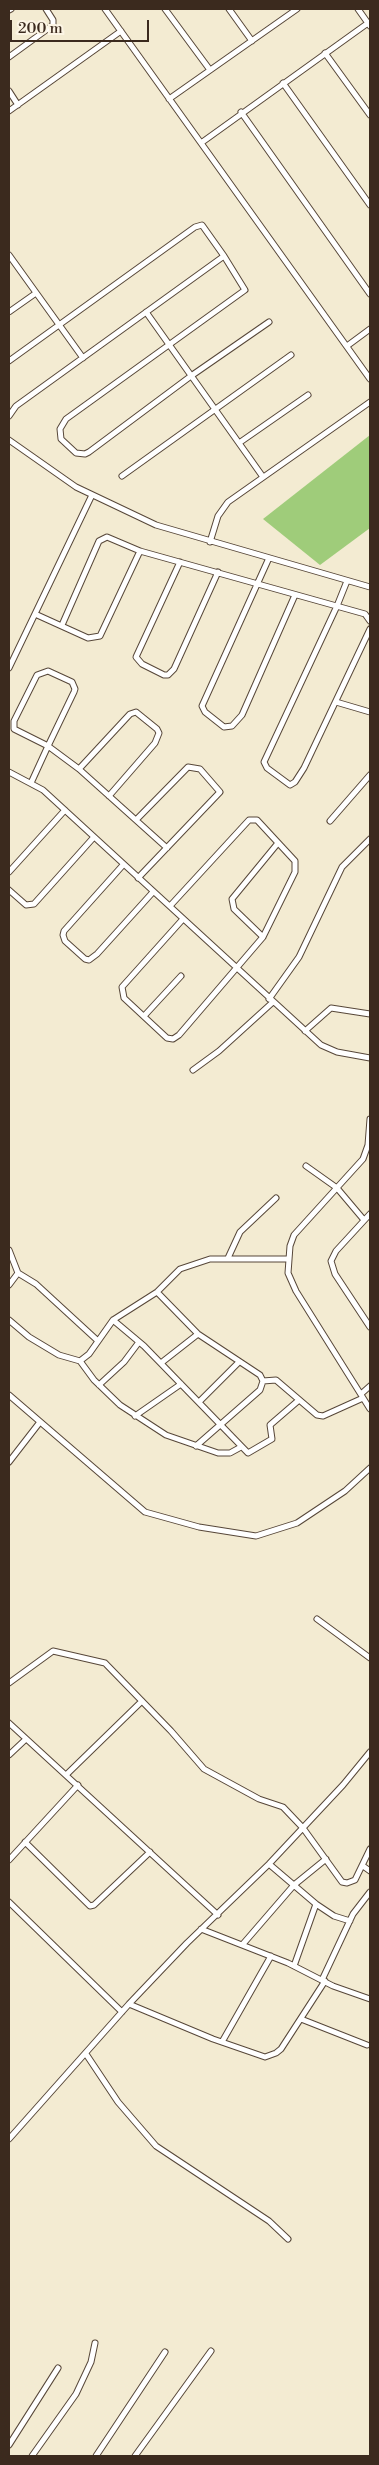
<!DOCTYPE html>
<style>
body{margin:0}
#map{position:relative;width:379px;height:2465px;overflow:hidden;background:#f3ebd2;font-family:"Libre Bodoni",serif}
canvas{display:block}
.frame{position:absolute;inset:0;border:10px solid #3b2a1e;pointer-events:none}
.scale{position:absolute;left:10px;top:20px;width:139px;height:22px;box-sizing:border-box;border:2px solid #3b2a1e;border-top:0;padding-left:6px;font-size:15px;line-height:18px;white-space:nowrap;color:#3b2a1e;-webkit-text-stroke:4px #fcf5e5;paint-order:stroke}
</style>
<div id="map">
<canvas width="379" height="2465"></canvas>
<div class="frame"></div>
<div class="scale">200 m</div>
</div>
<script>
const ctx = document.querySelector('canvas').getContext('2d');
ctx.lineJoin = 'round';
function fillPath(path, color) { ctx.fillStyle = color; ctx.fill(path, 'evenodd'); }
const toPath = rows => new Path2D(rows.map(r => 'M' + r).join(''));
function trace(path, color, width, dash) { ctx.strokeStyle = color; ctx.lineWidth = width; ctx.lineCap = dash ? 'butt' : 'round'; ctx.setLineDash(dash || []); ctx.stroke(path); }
fillPath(toPath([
 [370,435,370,528,320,565,263,519]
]), '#9fcc7a');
const minor = toPath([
 [105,9,370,379],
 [165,9,210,70],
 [229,9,252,41],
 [358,9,370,26],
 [9,10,11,9],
 [325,53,370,115],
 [9,57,53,25,53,20,46,9],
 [283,83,370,205],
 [9,91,18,105],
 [169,99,297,9],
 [9,111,121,31],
 [241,112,370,294],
 [201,143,368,23],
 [9,255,83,358],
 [9,312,36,293],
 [146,312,263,477],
 [347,346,370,329],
 [9,361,195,227,202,225,224,256,245,290,66,419,60,429,61,439,76,453,85,454,89,452,191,376,269,322],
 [9,416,16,406,224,256],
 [9,440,76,487,156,525,370,587],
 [239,443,308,395],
 [122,476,291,355],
 [210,542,218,516,228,502,370,402],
 [269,558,202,706,205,712,224,727,232,726,242,715,295,595],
 [180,562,136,657,142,664,164,675,168,675,174,669,218,572],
 [347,581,337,606,264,762,267,768,290,785,295,782,304,768,370,629],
 [35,614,88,638,100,636,140,551],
 [62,625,99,541,107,537,140,551,365,614,370,621],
 [9,668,92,495],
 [336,702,370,712],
 [79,769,130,714,136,712,157,729,159,733,155,743,109,796],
 [9,772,43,790,321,1045,337,1052,370,1058],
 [31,783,48,746,74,692,75,689,72,682,48,671,37,675,14,721,14,729,48,746,79,769,167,848],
 [136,820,188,767,200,769,220,792,138,878],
 [330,821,370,775],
 [123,865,64,931,63,935,65,941,85,959,89,960,97,954,153,892],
 [9,872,65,810],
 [9,890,26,905,34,904,94,837],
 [170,906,249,820,257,820,295,861,295,872,263,937,179,1035,173,1039,167,1038,124,998,122,987,183,919],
 [263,937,234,909,232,899,278,843],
 [269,999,299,957,342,867,370,839],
 [145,1015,181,976],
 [305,1031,331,1008,370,1014],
 [193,1070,219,1051,273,1002],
 [370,1119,368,1145,363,1159,294,1235,290,1246,288,1273,296,1291,370,1409],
 [306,1166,337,1188,364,1220],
 [370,1214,336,1251,331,1261,335,1274,370,1327],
 [9,1250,18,1273,9,1285],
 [228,1258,240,1232,276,1198],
 [18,1273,36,1284,98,1341],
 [157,1292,198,1334,260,1375,263,1381,260,1390,196,1446],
 [9,1320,29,1337,59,1355,80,1361,89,1354,113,1320,157,1292,180,1269,210,1259,289,1259],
 [113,1320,144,1346,248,1453,272,1439,270,1425,299,1400],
 [80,1361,94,1380,120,1405,166,1435,218,1453,230,1453,241,1447],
 [161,1363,198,1334],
 [263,1381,276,1380,317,1415,323,1416,363,1398],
 [99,1385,124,1362,139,1342],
 [361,1394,370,1386],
 [9,1395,145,1512,199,1527,256,1536,297,1523,345,1491,370,1468],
 [199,1402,239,1362],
 [135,1416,181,1384],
 [9,1462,40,1422],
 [317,1619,370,1658],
 [9,1683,53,1651,105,1663,171,1731,204,1769,259,1799,283,1807,303,1828,342,1882,347,1883,355,1880,370,1849],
 [9,1723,218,1915],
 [9,1755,26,1739],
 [66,1775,142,1701],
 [25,1842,90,1906,94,1905,150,1852],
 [9,1860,78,1785],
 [269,1864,316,1904,294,1966],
 [363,1866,370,1871],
 [9,1902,122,2012],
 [316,1904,334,1916,350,1921],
 [201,1929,288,1963,333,1986,370,1999],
 [243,1944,294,1885,326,1859],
 [322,1980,353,1914,370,1892],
 [129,2004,213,2039,265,2057,276,2053,281,2049,325,1981],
 [301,2019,367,2045],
 [222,2042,271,1956],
 [86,2054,118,2102,156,2146,269,2221,288,2239],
 [9,2139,129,2004,187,1943,269,1864,343,1785,370,1752],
 [9,2445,58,2368],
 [32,2456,76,2394,91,2362,95,2343],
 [96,2456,165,2352],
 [135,2456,211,2351]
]);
trace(minor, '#574739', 7);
trace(minor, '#fff', 5);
</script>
